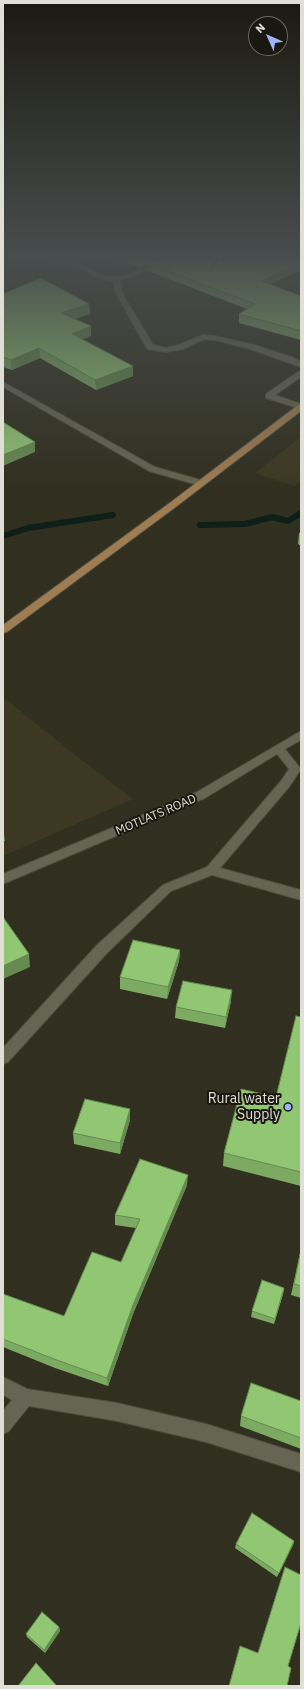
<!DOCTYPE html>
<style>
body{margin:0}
#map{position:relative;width:304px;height:1689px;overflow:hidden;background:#312f1f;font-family:"IBM Plex Sans",sans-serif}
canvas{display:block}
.frame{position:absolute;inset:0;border:4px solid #e0dfd5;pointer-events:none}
.north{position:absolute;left:248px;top:16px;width:40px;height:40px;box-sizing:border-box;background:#181710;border:1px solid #68675f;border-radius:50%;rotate:315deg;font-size:11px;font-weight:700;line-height:16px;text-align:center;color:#e0dfd5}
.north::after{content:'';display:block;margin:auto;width:14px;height:18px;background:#9fb3fd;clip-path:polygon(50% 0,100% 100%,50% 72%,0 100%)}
</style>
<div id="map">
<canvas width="304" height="1689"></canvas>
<div class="frame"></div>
<div class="north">N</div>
</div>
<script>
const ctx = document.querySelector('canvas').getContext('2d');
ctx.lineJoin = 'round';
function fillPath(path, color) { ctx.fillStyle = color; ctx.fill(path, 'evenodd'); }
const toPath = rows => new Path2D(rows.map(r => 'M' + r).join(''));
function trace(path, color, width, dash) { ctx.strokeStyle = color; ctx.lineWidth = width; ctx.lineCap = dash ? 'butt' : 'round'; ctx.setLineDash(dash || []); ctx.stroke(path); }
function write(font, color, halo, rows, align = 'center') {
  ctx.font = font + ' "IBM Plex Sans",sans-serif'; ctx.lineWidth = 4; ctx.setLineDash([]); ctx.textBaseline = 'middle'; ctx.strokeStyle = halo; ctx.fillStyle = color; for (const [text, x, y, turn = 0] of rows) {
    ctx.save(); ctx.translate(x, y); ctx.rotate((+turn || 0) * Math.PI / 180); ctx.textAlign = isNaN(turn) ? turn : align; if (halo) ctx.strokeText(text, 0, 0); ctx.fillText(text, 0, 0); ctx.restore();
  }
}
fillPath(toPath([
 [301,437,301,481,294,486,255,473],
 [3,697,74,754,133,799,3,856]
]), '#3c3821');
trace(toPath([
 [200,525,245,524,272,517,288,521,301,513],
 [3,536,28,528,113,515]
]), '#0e1e18', 6);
const street = toPath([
 [45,257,54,257,78,264,105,276,116,277,130,274,170,257,178,257,134,276,120,280,122,293,153,345,166,348,178,345,203,335,215,336,255,345,294,358,301,362,301,367,250,349,215,340,204,339,183,349,166,352,147,349,116,293,113,281,102,279,74,266,45,257],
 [298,372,301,372,301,377,275,395,301,404,301,409,266,398,266,394,298,372],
 [3,382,155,467,204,481,205,483,201,486,149,471,3,387,3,382],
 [301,731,301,740,285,749,301,769,289,787,220,868,301,890,301,900,212,875,171,891,107,953,8,1062,3,1064,3,1048,97,945,163,885,207,867,281,781,289,769,277,754,205,798,3,884,3,874,197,792,301,731],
 [3,1377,27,1389,117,1403,206,1424,301,1454,301,1472,206,1442,117,1421,29,1406,9,1431,3,1434,3,1411,12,1400,3,1395,3,1377]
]);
const primary = toPath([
 [298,405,301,405,301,411,177,506,7,632,3,633,3,625,171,502,298,405]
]);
trace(street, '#4d4b3d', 2);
trace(primary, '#4d4b3d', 2);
fillPath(street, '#666452');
fillPath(primary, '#9e7d53');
fillPath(toPath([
 [112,257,216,257,213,267,270,285,301,296,301,340,239,323,239,314,247,309,148,271,148,265,140,268,135,265],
 [3,294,89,304,90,314,74,319,91,336,82,339,133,376,96,390,40,358,12,370,3,367],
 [301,532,301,546,298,544,299,533],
 [180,950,179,961,167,999,120,989,120,977],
 [231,1001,225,1028,175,1018,176,1007],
 [301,1017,301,1186,223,1166,224,1153,276,1097],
 [130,1120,120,1154,74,1144,73,1133],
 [187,1185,133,1314,108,1386,55,1368,3,1347,3,1294,64,1316,121,1262,136,1228,115,1225,115,1215],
 [300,1254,301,1254,301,1298,291,1295],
 [284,1288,283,1294,274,1324,251,1317,252,1311],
 [301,1401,301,1449,240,1426,241,1416],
 [294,1541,293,1545,277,1577,235,1548,236,1544],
 [59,1627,60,1631,45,1653,27,1637,26,1634]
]), '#7daa63');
fillPath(toPath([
 [148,257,167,257,148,263,148,265,140,268,140,260],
 [214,257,216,257,210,278,210,270],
 [301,262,301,270,260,289,261,281],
 [89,304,90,314,61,323,61,313],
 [91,326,91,336,73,344,72,334],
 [39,348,40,358,12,370,11,360],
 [133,366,133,376,96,390,95,380],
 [35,442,35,452,3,466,3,455],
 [3,827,5,841,3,841],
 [180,950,179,961,167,999,168,987],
 [29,954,30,967,3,979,3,966],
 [232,990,231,1001,225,1028,226,1017],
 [130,1109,130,1120,120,1154,120,1143],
 [188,1175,187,1185,133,1314,108,1386,107,1378,133,1305],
 [284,1288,283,1294,274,1324,275,1319],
 [294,1541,293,1545,277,1577,279,1573],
 [59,1627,60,1631,45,1653,44,1650]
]), '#668b50');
const building = toPath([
 [134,257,148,257,140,260,134,257],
 [164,257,214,257,210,270,223,257,301,257,301,262,261,281,301,296,301,331,239,314,255,304,148,263,164,257],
 [41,278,89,304,61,313,91,326,72,334,133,366,95,380,39,348,11,360,3,357,3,294,41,278],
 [3,422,35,442,3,455,3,422],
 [3,917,29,954,3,966,3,917],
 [133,940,180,950,168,987,120,977,133,940],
 [183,981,232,990,226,1017,176,1007,183,981],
 [296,1016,301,1017,301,1172,224,1153,241,1089,276,1097,296,1016],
 [85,1099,130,1109,120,1143,73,1133,85,1099],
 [140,1159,188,1175,133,1305,107,1378,54,1359,3,1339,3,1294,64,1316,92,1252,121,1262,140,1219,115,1215,140,1159],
 [300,1254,301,1254,301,1286,294,1284,300,1254],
 [262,1280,284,1288,275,1319,252,1311,262,1280],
 [251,1383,301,1401,301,1438,241,1416,251,1383],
 [252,1513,294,1541,279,1573,236,1544,252,1513],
 [285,1567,301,1575,301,1623,288,1666,291,1668,287,1686,229,1686,240,1646,258,1653,285,1567],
 [42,1612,59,1627,44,1650,26,1634,42,1612],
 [36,1663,57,1686,18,1686,36,1663]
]);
fillPath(building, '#91c673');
trace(building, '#668b50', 1);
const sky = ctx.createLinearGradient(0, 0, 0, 493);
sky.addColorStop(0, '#1b1a11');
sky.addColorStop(0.52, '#484d4d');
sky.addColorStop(1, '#484d4d00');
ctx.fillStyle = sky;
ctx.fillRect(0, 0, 304, 493);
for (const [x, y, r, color] of [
 [288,1107,4,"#9fb3fd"]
]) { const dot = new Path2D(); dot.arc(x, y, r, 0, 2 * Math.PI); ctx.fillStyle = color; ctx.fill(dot); trace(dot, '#181710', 1.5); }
write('12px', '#e0dfd5', '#181710', [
 ["MOTLATS ROAD",156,815,-23]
]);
write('14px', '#e0dfd5', '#181710', [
 ["Rural water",280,1099],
 ["Supply",280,1115]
], 'right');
</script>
